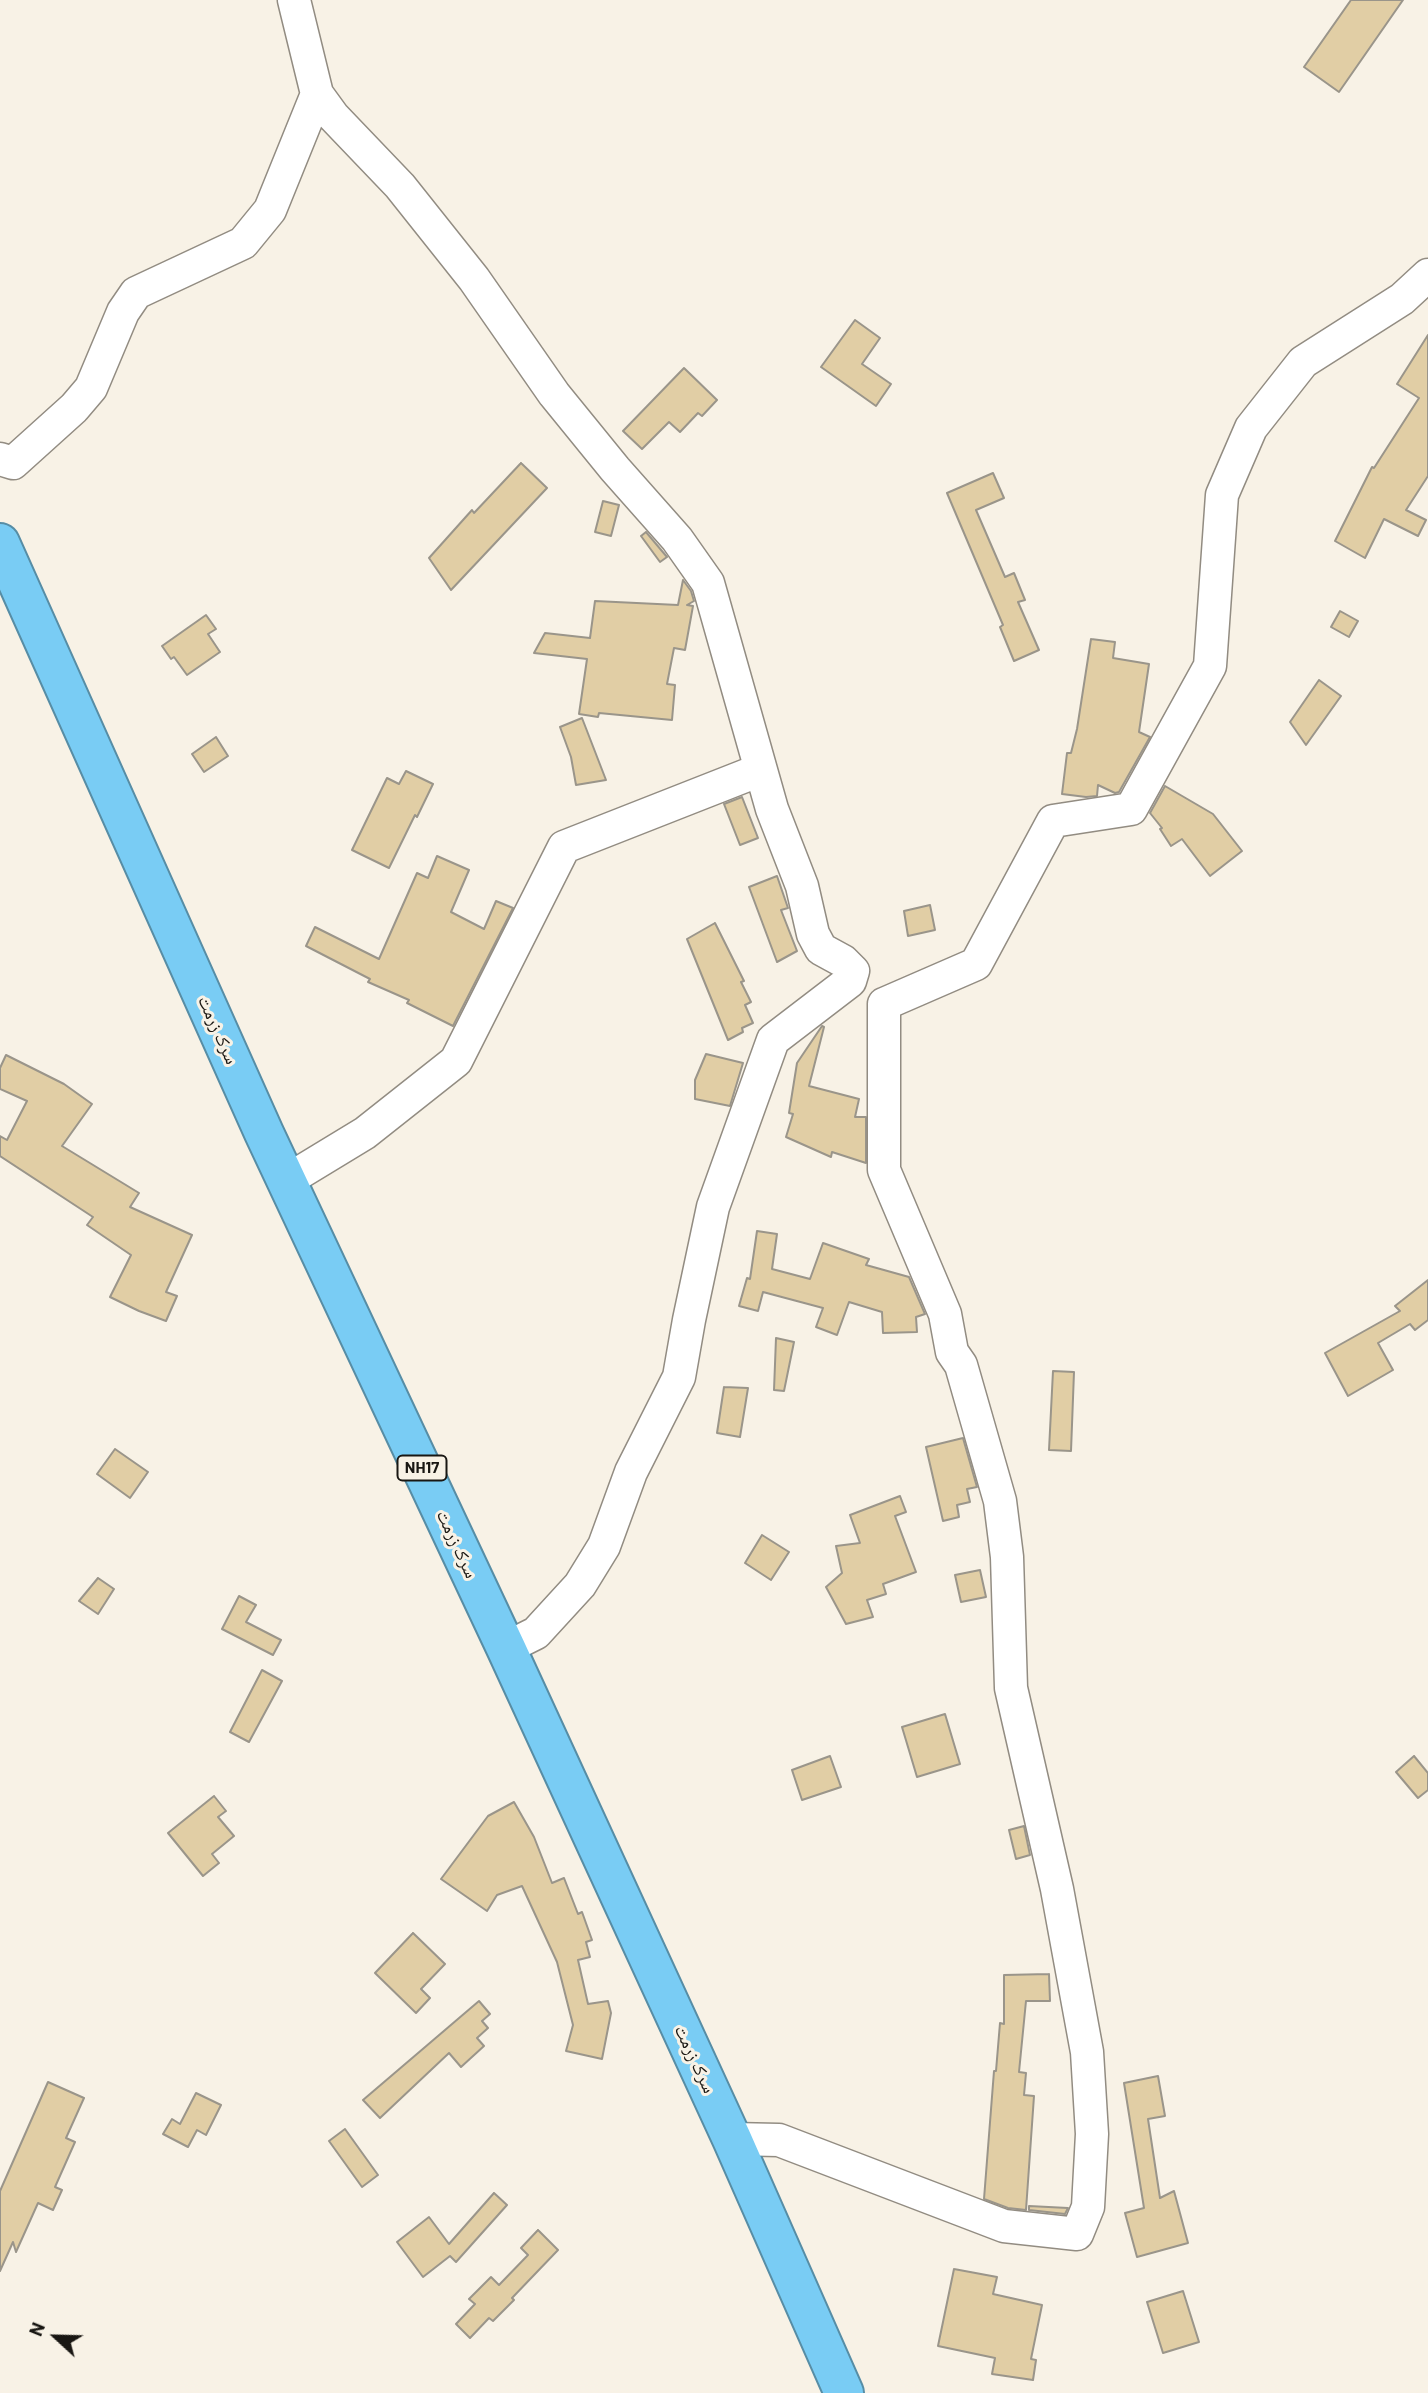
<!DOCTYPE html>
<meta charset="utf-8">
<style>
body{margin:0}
#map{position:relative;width:1428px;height:2393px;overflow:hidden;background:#f8f2e6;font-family:Barlow,sans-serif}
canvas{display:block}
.north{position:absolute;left:21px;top:2302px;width:70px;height:70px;-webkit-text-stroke:5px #f8f2e6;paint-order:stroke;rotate:292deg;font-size:19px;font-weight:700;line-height:28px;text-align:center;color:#191713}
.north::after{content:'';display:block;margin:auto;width:24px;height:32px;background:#191713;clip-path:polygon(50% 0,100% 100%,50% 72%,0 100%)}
</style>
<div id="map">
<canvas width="1428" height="2393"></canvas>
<div class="north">N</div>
</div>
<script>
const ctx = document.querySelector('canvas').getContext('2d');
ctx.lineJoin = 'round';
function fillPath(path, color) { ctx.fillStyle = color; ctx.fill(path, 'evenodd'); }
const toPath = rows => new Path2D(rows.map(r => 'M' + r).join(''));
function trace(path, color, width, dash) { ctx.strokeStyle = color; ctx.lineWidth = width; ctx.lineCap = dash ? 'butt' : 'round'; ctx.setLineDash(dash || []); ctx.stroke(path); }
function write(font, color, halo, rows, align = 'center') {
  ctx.font = font + ' Barlow,"Noto Naskh Arabic",sans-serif'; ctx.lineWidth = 6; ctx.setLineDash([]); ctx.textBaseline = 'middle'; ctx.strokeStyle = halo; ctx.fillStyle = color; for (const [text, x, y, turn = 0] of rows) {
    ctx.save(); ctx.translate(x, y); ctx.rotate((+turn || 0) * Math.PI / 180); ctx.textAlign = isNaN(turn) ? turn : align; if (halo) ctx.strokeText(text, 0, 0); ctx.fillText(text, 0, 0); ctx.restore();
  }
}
const building = toPath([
 [1351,0,1403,0,1339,92,1304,67,1351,0],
 [855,320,880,338,862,364,891,384,876,406,821,367,855,320],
 [1428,335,1428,476,1406,510,1426,520,1418,536,1384,519,1365,558,1335,541,1372,467,1374,468,1419,398,1397,384,1428,335],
 [684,368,717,400,702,416,698,413,680,432,669,422,642,449,623,431,684,368],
 [521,463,547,488,451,590,429,558,472,510,474,513,521,463],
 [993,473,1004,498,976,510,1005,577,1014,573,1025,600,1018,602,1039,650,1014,661,1000,627,1003,625,947,493,993,473],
 [603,501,619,505,611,536,595,532,603,501],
 [646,532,667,557,660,562,641,536,646,532],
 [683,580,691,591,694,601,687,605,693,606,685,650,674,648,667,684,675,685,672,720,599,713,598,717,579,714,587,659,534,653,545,633,590,638,595,601,678,605,683,580],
 [1340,611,1358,621,1349,637,1331,627,1340,611],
 [206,615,216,629,208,634,220,652,187,675,174,657,171,659,162,646,206,615],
 [1091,639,1115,642,1113,658,1149,664,1139,732,1150,737,1119,792,1115,793,1098,785,1097,796,1086,797,1062,794,1067,753,1071,753,1077,729,1091,639],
 [1319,680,1341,696,1306,745,1290,722,1319,680],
 [582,718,606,780,576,785,571,757,560,727,582,718],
 [216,737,228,756,204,772,192,754,216,737],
 [406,771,433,784,417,817,415,815,389,868,352,850,387,778,399,784,406,771],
 [1165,786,1213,814,1242,851,1210,876,1182,839,1171,846,1160,829,1162,828,1150,813,1165,786],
 [742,797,758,838,740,845,724,804,742,797],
 [437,856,469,870,451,912,484,929,496,901,513,908,453,1026,407,1003,409,1000,368,982,370,979,306,946,315,927,379,959,417,873,428,878,437,856],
 [777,876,788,908,781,910,797,951,777,962,749,887,777,876],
 [930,905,935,930,908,936,904,911,930,905],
 [715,923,744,981,741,982,751,1002,745,1005,753,1023,742,1028,743,1032,728,1040,687,939,715,923],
 [822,1026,824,1027,809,1086,859,1099,855,1117,866,1117,866,1163,832,1152,831,1157,786,1137,793,1114,789,1113,797,1063,822,1026],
 [706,1054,743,1063,730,1106,695,1099,695,1080,706,1054],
 [6,1055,64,1084,92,1104,62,1146,139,1193,130,1207,192,1235,166,1292,177,1296,166,1321,139,1311,110,1297,131,1255,87,1225,93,1217,0,1156,0,1136,7,1140,27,1101,0,1089,0,1068,6,1055],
 [757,1231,777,1234,772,1269,810,1279,823,1243,869,1259,866,1265,909,1277,925,1314,916,1317,917,1332,883,1333,882,1312,849,1302,837,1335,816,1327,823,1308,763,1292,758,1311,739,1306,747,1278,750,1279,757,1231],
 [1428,1280,1428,1320,1415,1330,1410,1324,1378,1343,1393,1370,1348,1396,1325,1353,1400,1311,1395,1306,1428,1280],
 [776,1338,794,1342,784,1391,774,1390,776,1338],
 [1053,1371,1074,1372,1071,1451,1049,1450,1053,1371],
 [724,1387,748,1388,740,1437,717,1433,724,1387],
 [963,1438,977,1487,967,1489,970,1502,957,1505,959,1517,943,1521,926,1447,963,1438],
 [115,1449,148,1472,130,1498,97,1474,115,1449],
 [900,1496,906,1512,895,1516,916,1572,883,1584,886,1594,867,1600,873,1617,846,1624,826,1587,842,1573,836,1546,860,1543,850,1515,900,1496],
 [762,1535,789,1552,771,1580,745,1563,762,1535],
 [980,1570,986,1597,961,1602,955,1575,980,1570],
 [98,1578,114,1589,98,1614,79,1601,98,1578],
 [239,1596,256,1605,246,1622,281,1640,273,1655,222,1629,239,1596],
 [262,1670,282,1681,249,1742,230,1732,262,1670],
 [945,1714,960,1764,917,1777,902,1727,945,1714],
 [830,1756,841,1787,802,1800,792,1770,830,1756],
 [1414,1756,1428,1773,1428,1790,1418,1798,1396,1772,1414,1756],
 [214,1796,226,1811,218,1817,234,1836,212,1854,219,1863,203,1876,168,1833,214,1796],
 [514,1802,534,1837,552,1883,564,1878,578,1914,582,1912,592,1940,586,1942,590,1957,578,1960,588,2004,608,2001,611,2013,602,2059,566,2051,573,2025,557,1962,522,1886,497,1895,487,1911,441,1879,488,1816,514,1802],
 [1024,1826,1030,1855,1016,1859,1009,1830,1024,1826],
 [413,1933,445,1964,421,1989,430,1998,416,2013,375,1973,413,1933],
 [1049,1974,1050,2001,1026,2001,1019,2072,1026,2073,1024,2095,1034,2096,1026,2210,1008,2208,984,2199,994,2071,996,2071,1000,2023,1004,2024,1004,1975,1049,1974],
 [479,2001,490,2014,482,2021,488,2028,477,2038,484,2046,461,2067,449,2053,380,2118,363,2100,479,2001],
 [1158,2076,1165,2116,1148,2119,1160,2198,1174,2191,1188,2243,1137,2257,1125,2213,1144,2208,1124,2083,1158,2076],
 [48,2082,84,2098,66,2138,75,2142,55,2187,62,2190,53,2210,38,2203,16,2252,13,2242,0,2271,0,2191,48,2082],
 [196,2093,221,2105,206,2135,197,2130,188,2147,163,2134,172,2119,180,2124,196,2093],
 [345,2129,378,2175,362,2187,329,2141,345,2129],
 [494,2193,507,2205,456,2262,450,2256,423,2277,397,2242,429,2217,449,2244,494,2193],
 [1029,2206,1068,2208,1065,2214,1029,2210,1029,2206],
 [538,2230,558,2250,512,2298,514,2300,493,2321,489,2318,470,2338,456,2324,475,2304,469,2299,491,2277,499,2285,528,2255,521,2248,538,2230],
 [954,2269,997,2277,993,2294,1042,2305,1031,2359,1036,2360,1033,2380,992,2374,995,2358,938,2346,954,2269],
 [1183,2291,1199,2342,1163,2353,1147,2302,1183,2291]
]);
fillPath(building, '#e1cea5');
trace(building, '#9a958a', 2);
const minor = toPath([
 [294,0,317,94,333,116,400,186,474,279,554,394,615,469,677,539,708,583,772,809,802,886,813,934,821,949,843,961,853,971,850,981,773,1040,713,1207,689,1320,679,1377,631,1472,604,1546,580,1585,536,1633,506,1648],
 [0,459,13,463,74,408,91,388,123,312,136,293,243,243,270,210,317,94],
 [884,1004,976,964,1053,821,1131,809,1210,666,1222,495,1251,428,1303,362,1402,299,1428,275],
 [286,1181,365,1133,456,1061,564,847,760,770],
 [732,2139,779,2140,1004,2226,1077,2234,1088,2207,1092,2134,1087,2052,1057,1889,1011,1688,1007,1557,1000,1501,961,1365,952,1352,945,1314,884,1170,884,1004]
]);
const highway = toPath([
 [0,543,264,1133,506,1648,732,2139,844,2393]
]);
trace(minor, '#928c82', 35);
trace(highway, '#578da5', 42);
trace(minor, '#fff', 32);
trace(highway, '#79ccf4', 38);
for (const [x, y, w] of [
 [422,1468,49]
]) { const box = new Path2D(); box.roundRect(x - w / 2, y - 12.5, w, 25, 5); ctx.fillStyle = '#f8f2e6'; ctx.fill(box); trace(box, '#191713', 2); }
write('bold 16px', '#191713', null, [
 ["NH17",422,1468]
]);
write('18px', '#191713', '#f8f2e6', [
 ["سرک زرمت",218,1030,66],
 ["سرک زرمت",457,1544,65],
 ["سرک زرمت",695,2059,65]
]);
</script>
